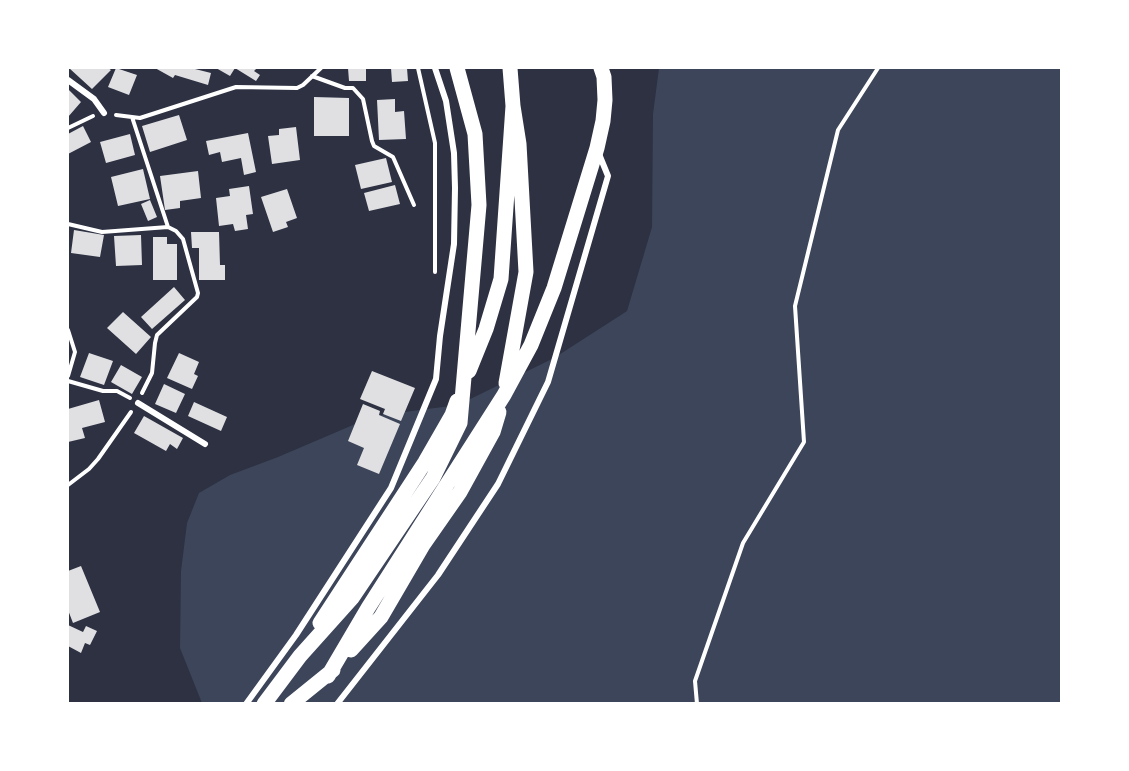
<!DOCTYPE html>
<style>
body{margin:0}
#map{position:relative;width:1129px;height:771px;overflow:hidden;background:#2d3142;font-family:Cabin,sans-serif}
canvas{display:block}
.frame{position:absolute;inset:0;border:69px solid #fff;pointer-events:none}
</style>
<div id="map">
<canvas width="1129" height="771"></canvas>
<div class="frame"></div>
</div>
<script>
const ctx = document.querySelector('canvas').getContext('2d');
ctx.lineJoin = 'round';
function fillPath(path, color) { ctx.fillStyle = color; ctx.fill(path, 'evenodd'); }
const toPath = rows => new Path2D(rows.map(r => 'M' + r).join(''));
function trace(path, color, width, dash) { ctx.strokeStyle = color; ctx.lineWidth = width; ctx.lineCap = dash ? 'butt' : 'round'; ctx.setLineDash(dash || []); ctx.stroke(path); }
fillPath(toPath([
 [659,68,1061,68,1061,703,202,703,180,648,181,571,187,523,199,493,230,475,278,457,374,416,458,405,554,358,627,311,652,227,653,114]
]), '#3c4559');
fillPath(toPath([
 [69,68,108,68,111,70,92,89],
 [116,68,137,75,129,95,108,87],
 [155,68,191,68,211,73,208,85,175,75,173,78],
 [216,68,257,68,254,71,260,75,256,81,235,68,230,76],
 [348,68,366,68,366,81,349,81],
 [391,68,407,68,408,81,392,82],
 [68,89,81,102,68,117],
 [314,97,349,98,349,136,314,136],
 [395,99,395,112,404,111,406,139,379,140,377,100],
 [179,115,187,140,150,152,142,126],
 [83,126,91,142,68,154,68,134],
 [296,127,300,160,272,164,268,136,279,135,279,129],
 [248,133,256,172,244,175,241,158,222,162,220,152,209,155,206,141],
 [130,134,135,155,106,163,100,142],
 [386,158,392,182,361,189,355,165],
 [143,169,150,199,118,206,111,177],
 [198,171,201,198,180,201,180,208,165,210,160,176],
 [395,185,400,204,369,211,364,193],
 [249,186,253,214,246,215,248,229,235,231,233,224,219,226,216,198,230,196,229,189],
 [287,189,297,218,286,222,288,227,273,232,261,197],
 [150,200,157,217,148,221,141,204],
 [74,230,104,235,100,257,71,253],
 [191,232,219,232,220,265,225,265,225,280,199,280,199,248,192,248],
 [141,235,142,265,116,266,114,236],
 [153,237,167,237,167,244,177,244,177,280,153,280],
 [174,287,185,300,152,329,141,317],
 [123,312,151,337,136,354,107,328],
 [89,353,113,361,104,385,80,377],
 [179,353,199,362,194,374,198,376,192,389,167,378],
 [121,365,142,377,132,394,111,382],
 [372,371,415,388,401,421,383,414,385,409,360,399],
 [164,384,185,394,176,413,155,404],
 [99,400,105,422,82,428,85,438,68,442,68,409],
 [194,402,227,417,221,431,188,416],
 [363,404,380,411,379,415,400,424,379,474,357,465,364,448,348,441],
 [144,416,183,438,177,449,170,444,166,451,134,433],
 [81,566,100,612,73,623,68,610,69,581,68,571],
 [68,625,83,632,86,626,97,631,90,645,85,643,81,653,68,646]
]), '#e0e0e3');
trace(toPath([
 [418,68,435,143,435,272],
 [312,76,345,88,353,88,363,99,372,141,374,146,393,157,414,205],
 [116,115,140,118,236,87,297,88,303,85,321,68],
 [132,117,168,227],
 [68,128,93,116],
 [68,224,102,232,168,227,176,231,183,239,198,293,197,297,157,335,155,343,152,373,142,393],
 [68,330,75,352,68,376],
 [68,381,103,391,117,391,130,398],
 [68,485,89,469,98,459,131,412],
 [697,704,695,681,743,543,804,442,795,306,838,130,878,68]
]), '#fff', 4);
trace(toPath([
 [68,80,94,99,104,113],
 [138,403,205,444],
 [246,704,296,635,391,488,436,379,440,336,454,244,455,188,454,153,446,101,435,68],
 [337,704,438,575,498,484,548,382,608,176,599,154]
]), '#fff', 6);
trace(toPath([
 [469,371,486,329,501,279,513,106,510,68],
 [506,383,526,272,519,144,513,106],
 [320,623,425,462,452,415,457,401],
 [351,650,381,617,423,545,460,492,493,432,499,412],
 [328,676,368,608,504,395,531,345,554,288,597,148,603,121,605,100,604,77,601,68],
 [264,704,300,656,352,598,433,478,460,423,479,205,475,134,457,68],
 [291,704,333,670]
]), '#fff', 15);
</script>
